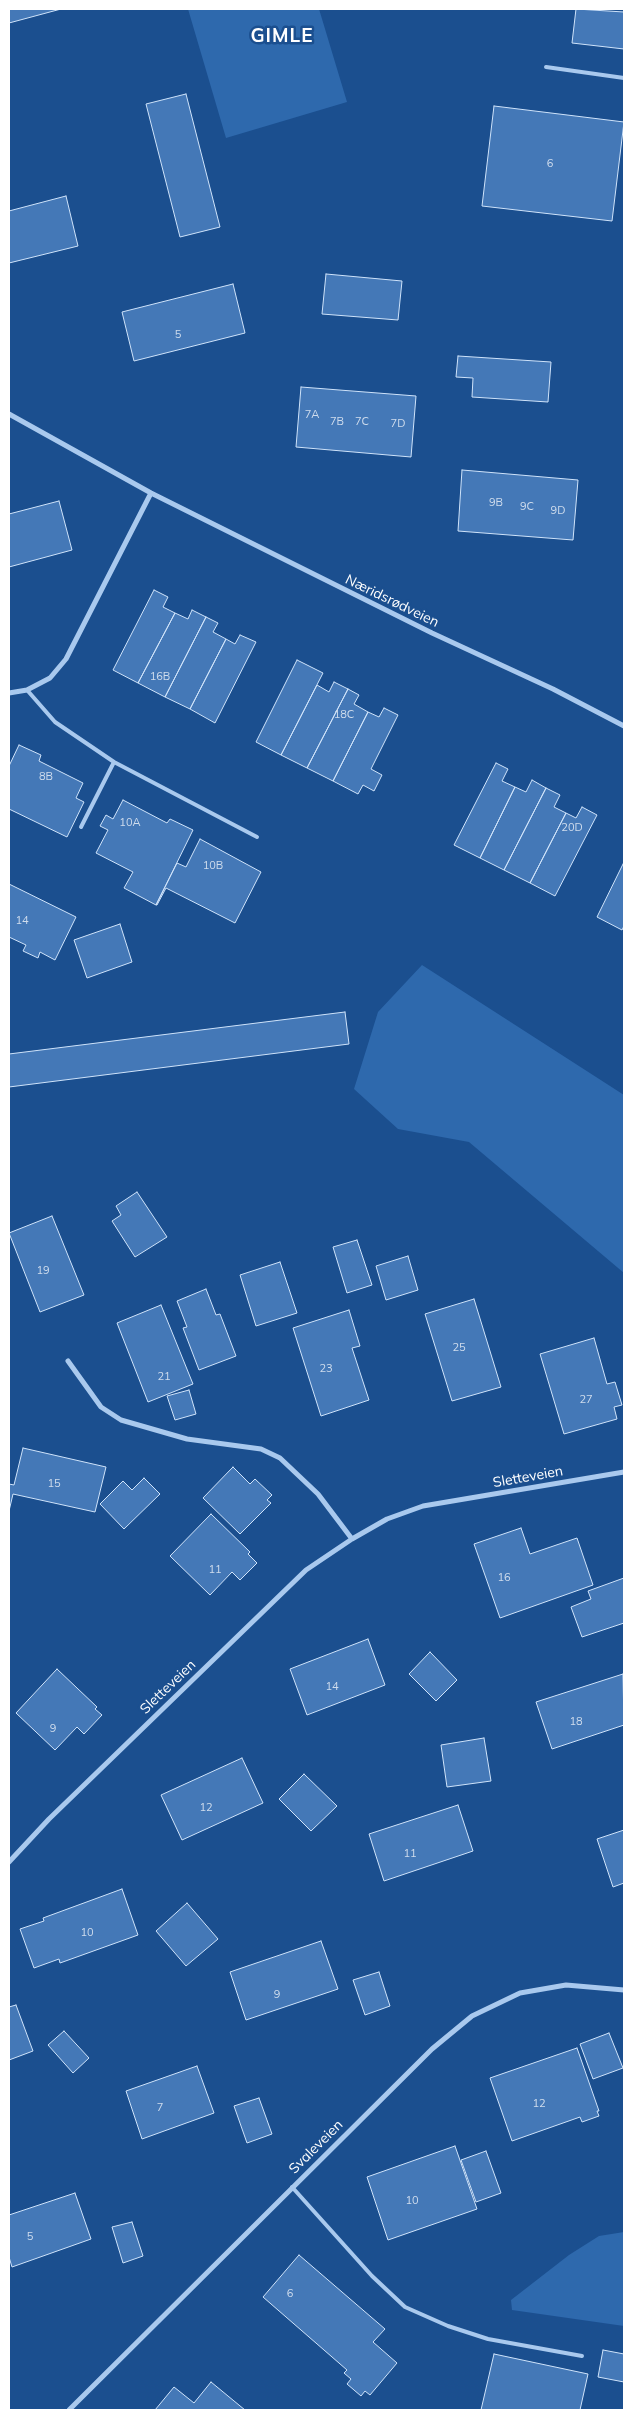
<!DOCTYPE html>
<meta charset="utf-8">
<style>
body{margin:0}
#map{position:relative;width:633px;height:2419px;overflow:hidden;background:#1b4f8f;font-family:Mulish,sans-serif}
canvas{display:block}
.frame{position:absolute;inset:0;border:10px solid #fff;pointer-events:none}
</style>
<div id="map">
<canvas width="633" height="2419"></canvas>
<div class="frame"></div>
</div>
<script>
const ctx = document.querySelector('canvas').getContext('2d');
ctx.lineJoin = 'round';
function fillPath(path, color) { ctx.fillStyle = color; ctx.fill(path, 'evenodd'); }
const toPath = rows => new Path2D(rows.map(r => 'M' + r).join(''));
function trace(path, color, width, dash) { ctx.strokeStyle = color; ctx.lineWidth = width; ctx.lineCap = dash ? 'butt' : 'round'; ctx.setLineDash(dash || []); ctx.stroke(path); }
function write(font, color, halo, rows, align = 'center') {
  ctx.font = font + ' Mulish,sans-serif'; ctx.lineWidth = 5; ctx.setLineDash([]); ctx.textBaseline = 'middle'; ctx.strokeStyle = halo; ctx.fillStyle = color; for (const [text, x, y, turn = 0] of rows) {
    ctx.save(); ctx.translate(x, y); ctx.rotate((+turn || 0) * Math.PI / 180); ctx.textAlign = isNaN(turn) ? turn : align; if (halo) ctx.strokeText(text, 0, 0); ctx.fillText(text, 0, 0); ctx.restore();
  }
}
fillPath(toPath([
 [188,9,319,9,347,102,226,138],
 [422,965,624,1095,624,1273,469,1142,398,1129,354,1089,378,1012],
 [624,2232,624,2326,512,2310,511,2300,569,2255,599,2236]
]), '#2e69ad');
const building = toPath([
 [9,9,61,9,9,23,9,9],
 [576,9,624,12,624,49,572,43,576,9],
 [186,94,220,227,180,237,146,104,186,94],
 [494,106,624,122,612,221,482,206,494,106],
 [66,196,78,246,9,263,9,211,66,196],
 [326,274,402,281,398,320,322,314,326,274],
 [233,284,245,333,134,361,122,312,233,284],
 [458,356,551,362,548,402,472,397,473,378,456,377,458,356],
 [301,387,416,396,411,457,296,447,301,387],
 [462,470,578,480,573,540,458,531,462,470],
 [59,501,72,550,9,567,9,514,59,501],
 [154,590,168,597,163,607,175,613,138,683,113,670,154,590],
 [192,610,206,617,165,697,138,683,175,613,188,619,192,610],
 [206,617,218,623,213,632,226,639,190,709,165,697,206,617],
 [240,635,256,642,215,723,190,709,226,639,235,644,240,635],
 [297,660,323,673,281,755,256,742,297,660],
 [334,682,348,689,307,768,281,755,317,685,329,692,334,682],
 [348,689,359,695,354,704,368,712,333,781,307,768,348,689],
 [384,708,398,715,371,769,382,775,374,791,363,785,358,794,333,781,368,712,379,717,384,708],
 [19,745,41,755,39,761,83,783,76,798,84,802,67,837,9,809,9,766,19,745],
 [496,763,508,769,502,781,515,787,480,858,454,845,496,763],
 [532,780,546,788,504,870,480,858,515,787,526,792,532,780],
 [546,788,560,795,554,807,566,813,530,883,504,870,546,788],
 [123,800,167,823,170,819,193,830,156,905,124,888,133,872,96,853,108,830,100,826,106,815,113,819,123,800],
 [582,807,597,815,555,896,530,883,566,813,576,818,582,807],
 [200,839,261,872,235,923,166,888,157,905,156,905,177,863,186,867,200,839],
 [624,862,624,926,622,930,597,917,624,862],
 [9,884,76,917,55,960,40,952,38,958,23,951,26,945,9,937,9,884],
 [120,924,132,962,87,978,74,940,120,924],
 [345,1012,349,1044,9,1087,9,1054,345,1012],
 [137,1192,167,1237,135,1257,112,1221,121,1215,116,1206,137,1192],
 [52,1216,84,1295,40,1312,9,1233,52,1216],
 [357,1240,372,1285,347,1293,333,1247,357,1240],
 [408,1256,418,1290,386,1300,376,1266,408,1256],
 [280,1262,297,1313,256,1326,240,1275,280,1262],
 [206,1289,216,1315,220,1314,236,1356,199,1370,183,1328,187,1327,177,1301,206,1289],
 [474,1299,501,1387,452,1401,425,1314,474,1299],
 [161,1305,193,1384,148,1402,117,1323,161,1305],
 [349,1310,360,1346,352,1348,369,1400,321,1416,293,1328,349,1310],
 [594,1338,607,1384,615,1382,622,1405,614,1407,617,1419,564,1434,540,1354,594,1338],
 [189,1390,196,1414,175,1420,167,1396,189,1390],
 [23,1448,106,1467,95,1512,13,1494,9,1511,9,1484,14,1485,23,1448],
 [233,1467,250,1484,255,1479,272,1495,267,1500,271,1503,240,1534,203,1498,233,1467],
 [144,1478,160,1494,124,1529,100,1504,123,1481,132,1490,144,1478],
 [211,1514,250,1552,248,1554,257,1563,240,1580,232,1572,210,1595,170,1556,211,1514],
 [521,1528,530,1554,577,1538,593,1585,500,1618,474,1544,521,1528],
 [624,1578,624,1623,582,1637,571,1607,591,1599,588,1591,624,1578],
 [368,1639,385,1685,307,1715,290,1669,368,1639],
 [430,1652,457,1680,436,1701,409,1674,430,1652],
 [57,1669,97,1707,95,1709,102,1715,84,1734,77,1727,55,1750,16,1713,57,1669],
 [623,1674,624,1725,552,1749,536,1702,623,1674],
 [484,1738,491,1781,447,1787,441,1745,484,1738],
 [242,1758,263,1803,182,1840,161,1795,242,1758],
 [304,1774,337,1806,311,1831,279,1799,304,1774],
 [458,1805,473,1851,384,1881,369,1834,458,1805],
 [624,1830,624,1883,613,1887,597,1839,624,1830],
 [122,1889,138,1935,60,1963,59,1959,34,1968,20,1929,44,1921,43,1918,122,1889],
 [187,1903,218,1939,186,1966,156,1931,187,1903],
 [321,1941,338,1989,246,2020,230,1972,321,1941],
 [379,1972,390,2006,365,2015,353,1980,379,1972],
 [16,2005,33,2051,9,2060,9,2007,16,2005],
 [64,2031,89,2058,73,2073,48,2045,64,2031],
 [609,2033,623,2068,593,2079,580,2044,609,2033],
 [577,2048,599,2111,597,2111,599,2116,582,2122,580,2117,512,2141,490,2078,577,2048],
 [197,2066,214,2113,142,2139,126,2091,197,2066],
 [259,2098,272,2134,247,2143,234,2106,259,2098],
 [455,2146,477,2209,388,2240,367,2177,455,2146],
 [486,2151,501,2193,476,2202,461,2160,486,2151],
 [75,2193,91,2239,12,2267,9,2257,9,2215,75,2193],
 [132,2222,143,2256,123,2263,112,2227,132,2222],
 [299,2255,385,2329,373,2342,397,2363,370,2395,365,2391,361,2396,347,2384,351,2379,344,2373,347,2370,263,2297,299,2255],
 [603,2350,624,2354,624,2382,598,2377,603,2350],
 [494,2354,588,2374,580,2410,481,2410,494,2354],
 [211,2382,245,2410,155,2410,174,2387,194,2403,211,2382]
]);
fillPath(building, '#4478b7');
trace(building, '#cfe3fa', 1);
trace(toPath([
 [546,67,624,78],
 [27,690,55,722,114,762,257,837],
 [81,827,114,762],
 [292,2187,372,2276,405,2307,448,2326,488,2339,582,2356]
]), '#a9c9ee', 4);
trace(toPath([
 [9,414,151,493,432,633,553,689,624,726],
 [9,693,27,690,50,678,66,659,151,493],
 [68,1361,101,1407,121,1420,187,1439,261,1449,280,1458,318,1494,352,1539],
 [9,1862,49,1819,306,1570,352,1539,387,1519,423,1506,624,1472],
 [69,2410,432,2049,472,2016,520,1993,566,1985,624,1990]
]), '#a9c9ee', 5);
write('11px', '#d0dded', null, [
 ["6",550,164],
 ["5",178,335],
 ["7A",312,415],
 ["7B",337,422],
 ["7C",362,422],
 ["7D",398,424],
 ["9B",496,503],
 ["9C",527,507],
 ["9D",558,511],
 ["16B",160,677],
 ["18C",344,715],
 ["8B",46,777],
 ["10A",130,823],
 ["20D",572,828],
 ["10B",213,866],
 ["14",22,921],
 ["19",43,1271],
 ["25",459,1348],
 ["23",326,1369],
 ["21",164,1377],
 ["27",586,1400],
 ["15",54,1484],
 ["11",215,1570],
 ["16",504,1578],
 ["14",332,1687],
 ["18",576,1722],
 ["9",53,1729],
 ["12",206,1808],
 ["11",410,1854],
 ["10",87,1933],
 ["9",277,1995],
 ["12",539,2104],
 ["7",160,2108],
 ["10",412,2201],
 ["5",30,2237],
 ["6",290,2294]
]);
write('14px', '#fff', '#1b4f8f', [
 ["Næridsrødveien",392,601,26],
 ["Sletteveien",528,1477,-10],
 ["Sletteveien",168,1687,-44],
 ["Svaleveien",316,2147,-45]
]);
ctx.letterSpacing = '1px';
write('bold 19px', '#fff', '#1b4f8f', [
 ["GIMLE",282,36]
]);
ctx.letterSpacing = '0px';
</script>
